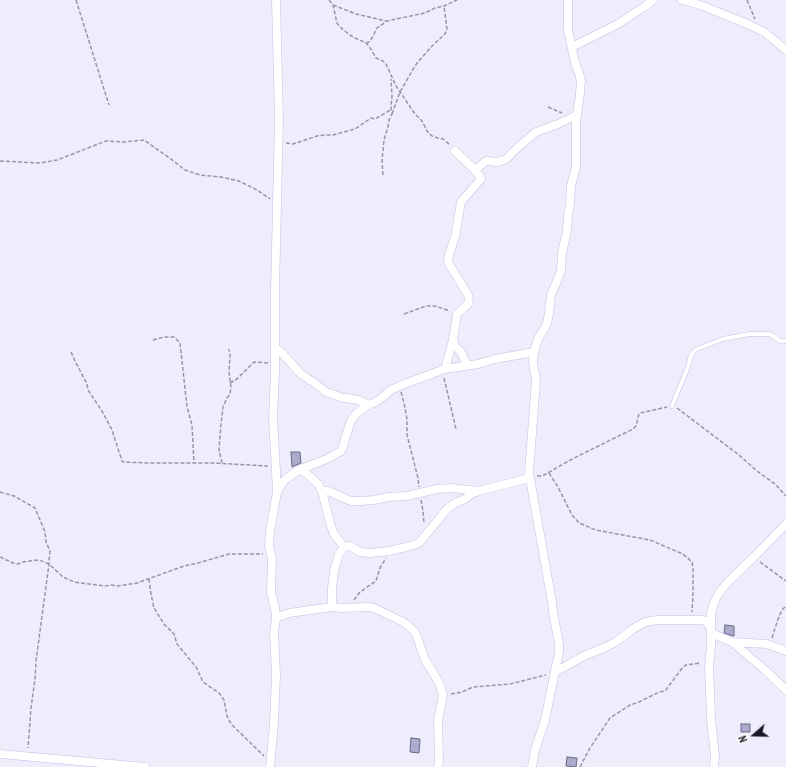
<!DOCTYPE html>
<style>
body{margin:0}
#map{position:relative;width:786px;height:767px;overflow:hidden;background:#eeedfc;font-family:"PT Sans Narrow",sans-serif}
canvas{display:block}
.north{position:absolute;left:734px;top:715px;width:40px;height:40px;-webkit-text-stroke:3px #fff;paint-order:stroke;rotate:250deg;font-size:11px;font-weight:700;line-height:16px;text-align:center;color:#181723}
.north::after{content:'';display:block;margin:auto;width:14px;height:18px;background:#181723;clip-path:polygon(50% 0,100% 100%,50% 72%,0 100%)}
</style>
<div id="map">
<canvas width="786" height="767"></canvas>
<div class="north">N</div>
</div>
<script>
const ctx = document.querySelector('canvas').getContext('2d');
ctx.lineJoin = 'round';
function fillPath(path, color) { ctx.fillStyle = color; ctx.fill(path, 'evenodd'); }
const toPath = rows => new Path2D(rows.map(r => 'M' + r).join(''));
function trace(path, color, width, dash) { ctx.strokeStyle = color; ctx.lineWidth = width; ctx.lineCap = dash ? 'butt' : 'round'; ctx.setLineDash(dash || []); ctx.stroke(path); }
const building = toPath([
 [291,452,300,452,301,463,294,466,292,467,291,452],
 [725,625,734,626,734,636,730,635,724,633,725,625],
 [741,724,750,724,750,732,741,732,741,724],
 [411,738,420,739,419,753,410,752,411,738],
 [567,757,577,758,576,767,566,766,567,757]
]);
fillPath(building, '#adabcc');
trace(building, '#6b6988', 1);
const lane = toPath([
 [672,406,688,367,690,358,693,352,697,349,723,339,749,334,770,334,780,341,786,341]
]);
const street = toPath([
 [682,0,703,6,745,23,764,32,786,50],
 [572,47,618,24,644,7,653,0],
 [475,170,486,161,497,162,501,161,506,159,517,148,536,132,558,124,577,115],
 [453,340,455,346,461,352,467,365],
 [275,348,280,351,301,374,316,384,326,392,343,398,347,398,358,400,369,405],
 [445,369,453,340,457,314,468,304,469,299,468,295,449,264,448,261,449,255,455,237,461,202,481,179,481,178,473,168,455,151],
 [298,470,304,472,308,475,318,484,322,491,330,523,334,534,344,547],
 [322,491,328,491,351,501,361,501,374,500,388,497,407,496,437,489,452,488,478,491],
 [277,492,282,483,286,479,298,470,327,459,341,451,343,447,345,439,351,421,356,414,365,407,379,400,391,390,399,386,445,369,478,364,495,359,534,352],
 [332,607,332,588,334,571,339,554,344,547,350,546,360,552,370,553,389,551,414,545,420,542,447,509,455,503,465,499,471,494,478,491,530,478],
 [276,618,289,613,332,607,342,608,367,607,374,608,395,618,405,623,414,631,416,634,425,660,434,674,440,685,443,695,438,721,439,760,438,767],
 [711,633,732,642,767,644,786,651],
 [732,642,765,670,786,690],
 [555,672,584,656,606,647,617,641,633,629,645,622,657,620,702,620,706,621,710,627],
 [0,754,145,767],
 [270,767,274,724,276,675,274,633,276,618,275,608,271,592,272,559,269,547,270,531,277,492,276,471,273,418,275,374,275,291,279,118,276,0],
 [532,767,535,750,545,720,559,652,559,644,553,612,552,602,529,473,536,380,533,363,534,352,538,339,547,324,549,313,551,295,561,271,562,253,567,231,568,215,570,204,571,186,576,167,576,122,580,94,581,81,579,73,575,63,568,30,568,0],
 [714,767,715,756,711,719,709,666,711,646,711,613,714,603,719,593,728,582,757,554,786,524]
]);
trace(lane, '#c3c1e3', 5);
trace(street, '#c3c1e3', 9);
trace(toPath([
 [76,0,109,105],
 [329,0,333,5,337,23,339,26,346,32,353,37,366,43,369,46,376,58,383,61,386,64,396,86,415,114,422,121,427,131,432,136,438,138,443,139,450,145],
 [747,0,755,19],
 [333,5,356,14,386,21],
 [366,43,369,42,372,38,377,28,387,21,425,13,435,8,444,6,457,0],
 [548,107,562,113],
 [392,114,400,92,412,71,417,63,434,44,445,34,447,29,444,6],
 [286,143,293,144,317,136,326,135,333,135,355,129,371,118,375,119,392,109],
 [0,161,40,163,57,160,106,141,124,142,144,140,171,159,185,170,200,175,221,177,239,181,257,190,270,199],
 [383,175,382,160,384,140,388,127,389,120,392,114,391,107,392,96,391,79],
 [404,314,426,306,435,306,450,311],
 [153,340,164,337,174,337,180,343,187,407,192,425,194,463],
 [71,352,75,361,87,384,88,390,102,411,112,430,122,461,123,462,148,463,214,463,268,466],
 [444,378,456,429],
 [230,383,237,379,254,362,268,363],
 [401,392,404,403,407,419,407,435,418,478,419,487],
 [677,408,739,455,757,471,775,484,786,496],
 [222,463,219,450,221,424,223,407,227,398,230,394,231,387,229,372,230,355,229,349],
 [549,473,558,487,572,515,579,523,596,530,650,540,683,554,692,562,693,568,693,594,692,612],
 [537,476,540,476,544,475,574,458,633,429,636,426,639,414,640,413,667,407],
 [0,492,14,496,35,508,45,532,46,542,50,551,49,561,49,564,36,661,35,679,31,708,28,748],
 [421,500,423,511,424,524],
 [0,557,13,563,18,564,23,562,39,560,49,564,63,577,74,582,105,586,111,585,118,586,137,583,184,566,198,563,229,554,263,554],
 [760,562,786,581],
 [149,579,151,594,154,608,164,624,174,634,177,644,196,667,203,682,219,693,222,697,224,700,227,716,231,724,264,756],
 [354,600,360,592,376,581,380,568,386,558],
 [772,638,778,619,782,610,786,606],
 [451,694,462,692,473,687,510,684,546,675],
 [580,767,590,748,610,718,630,705,639,702,659,692,665,691,683,667,686,665,701,663]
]), '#9796a4', 1.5, [4, 2]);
trace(lane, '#fff', 4);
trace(street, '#fff', 8);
</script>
